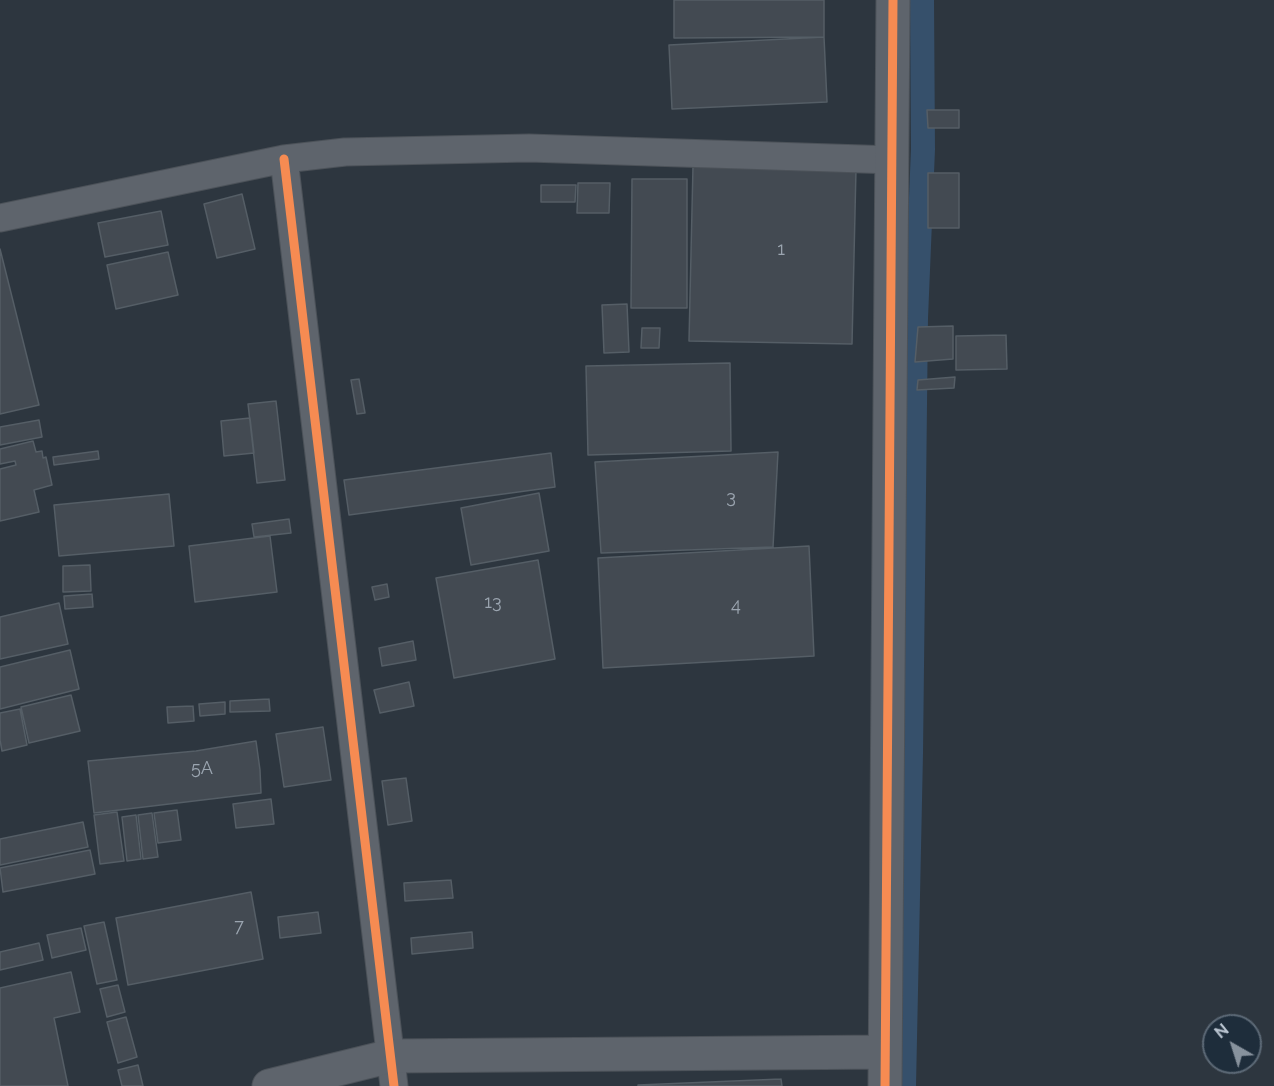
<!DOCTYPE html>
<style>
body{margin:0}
#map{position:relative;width:1274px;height:1086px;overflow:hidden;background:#2d363f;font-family:Raleway,sans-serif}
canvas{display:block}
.north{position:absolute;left:1202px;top:1014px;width:60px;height:60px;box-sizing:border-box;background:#1e2d3b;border:2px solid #5c6976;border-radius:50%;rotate:321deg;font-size:16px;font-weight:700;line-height:24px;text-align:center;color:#b8c3cf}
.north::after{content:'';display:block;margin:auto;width:21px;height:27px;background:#87929d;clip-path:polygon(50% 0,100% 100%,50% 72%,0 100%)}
</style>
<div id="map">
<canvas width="1274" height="1086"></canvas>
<div class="north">N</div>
</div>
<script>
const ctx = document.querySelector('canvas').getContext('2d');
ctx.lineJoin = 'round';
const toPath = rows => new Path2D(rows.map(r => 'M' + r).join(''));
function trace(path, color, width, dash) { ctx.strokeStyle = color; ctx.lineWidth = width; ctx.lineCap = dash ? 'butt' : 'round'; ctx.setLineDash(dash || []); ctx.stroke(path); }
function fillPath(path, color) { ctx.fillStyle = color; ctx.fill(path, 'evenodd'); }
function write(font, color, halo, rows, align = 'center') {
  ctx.font = font + ' Raleway,sans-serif'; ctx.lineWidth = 5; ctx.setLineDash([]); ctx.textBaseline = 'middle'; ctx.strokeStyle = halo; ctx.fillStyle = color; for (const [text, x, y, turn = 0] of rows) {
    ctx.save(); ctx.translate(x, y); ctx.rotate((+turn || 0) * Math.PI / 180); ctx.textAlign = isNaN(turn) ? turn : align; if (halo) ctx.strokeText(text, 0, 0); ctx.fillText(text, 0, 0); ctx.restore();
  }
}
trace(toPath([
 [904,1086,911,753,916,318,923,149,922,0]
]), '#36506b', 24);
const building = toPath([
 [674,0,824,0,824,37,674,38,674,0],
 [824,37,827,102,672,109,669,45,824,37],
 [927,110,959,110,959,128,928,128,927,110],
 [693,166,856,169,852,344,689,341,693,166],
 [928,173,959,173,959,228,928,228,928,173],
 [632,179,687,179,687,308,631,308,632,179],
 [578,183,610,183,609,213,577,213,578,183],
 [541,185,576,185,575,202,541,202,541,185],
 [242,194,255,249,217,258,204,204,242,194],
 [161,211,168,245,105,257,98,223,161,211],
 [0,249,39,405,0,414,0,249],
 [168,252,178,295,116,309,107,265,168,252],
 [627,304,629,352,604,353,602,305,627,304],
 [953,326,953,359,915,362,918,327,953,326],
 [642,328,660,328,659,348,641,348,642,328],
 [1006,335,1007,369,956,370,956,336,1006,335],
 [730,363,731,451,588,455,586,366,730,363],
 [955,377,954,388,917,390,918,380,955,377],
 [359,379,365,413,357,414,351,380,359,379],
 [276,401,285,480,257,483,248,404,276,401],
 [250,418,254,453,224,456,221,421,250,418],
 [39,420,42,437,0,445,0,427,39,420],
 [33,441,36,452,42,451,43,458,46,457,52,485,34,490,39,512,0,521,0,469,16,465,15,461,0,464,0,449,33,441],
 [98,451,99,459,54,465,53,457,98,451],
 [778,452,773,547,601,553,595,462,778,452],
 [551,453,555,487,349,515,344,480,551,453],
 [539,493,549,551,471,565,461,508,539,493],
 [169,494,174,546,59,556,54,505,169,494],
 [289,519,291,533,254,537,252,524,289,519],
 [270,536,277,592,195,602,189,546,270,536],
 [809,546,814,656,603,668,598,558,809,546],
 [538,560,555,659,454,678,436,578,538,560],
 [90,565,91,591,63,592,63,566,90,565],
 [387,584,389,597,375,600,372,587,387,584],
 [92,594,93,607,65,609,64,596,92,594],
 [59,603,68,644,0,659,0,617,59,603],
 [413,641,416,660,382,666,379,648,413,641],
 [70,650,79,689,0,709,0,667,70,650],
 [409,682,414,706,380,713,374,690,409,682],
 [71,695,80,731,29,743,21,707,71,695],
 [269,699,270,711,230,712,230,701,269,699],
 [225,702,225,714,200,716,199,704,225,702],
 [193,706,194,721,168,723,167,707,193,706],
 [20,709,27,745,2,751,0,740,0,713,20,709],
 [323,727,331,780,284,787,276,734,323,727],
 [256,741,260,770,261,793,94,813,88,761,196,751,256,741],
 [406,778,412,821,388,825,382,781,406,778],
 [271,799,274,824,236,828,233,804,271,799],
 [177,810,181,840,158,843,154,813,177,810],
 [117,812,124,861,100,864,94,815,117,812],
 [152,813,158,857,143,859,138,815,152,813],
 [136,815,141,859,127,861,122,817,136,815],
 [83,822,88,847,0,865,0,839,83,822],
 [90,850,95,874,3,892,0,868,90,850],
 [451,880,453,898,405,901,404,883,451,880],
 [251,892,263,959,128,985,116,918,251,892],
 [318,912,321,933,280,938,278,917,318,912],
 [104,922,117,980,97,984,84,926,104,922],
 [81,928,86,950,52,958,47,935,81,928],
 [472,932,473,948,412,954,411,938,472,932],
 [39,943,43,960,0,970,0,952,39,943],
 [71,972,80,1012,54,1018,68,1086,0,1086,0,988,71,972],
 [118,985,125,1012,107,1017,100,989,118,985],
 [126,1017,137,1057,118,1063,107,1022,126,1017],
 [138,1065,143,1086,122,1086,118,1070,138,1065],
 [781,1079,782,1086,638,1086,638,1085,781,1079]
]);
fillPath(building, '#434a52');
trace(building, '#555e66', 1.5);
const minor = toPath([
 [284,159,394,1086],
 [0,218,284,159,345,152,529,148,893,160]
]);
const tertiary = toPath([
 [269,1086,391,1056,885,1052],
 [885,1086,893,0]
]);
trace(minor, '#4c5259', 29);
trace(tertiary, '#4c5259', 35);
trace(minor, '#5e646c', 27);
trace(tertiary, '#5e646c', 33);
trace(toPath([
 [284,159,394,1086],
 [885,1086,893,0]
]), '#f68b52', 9);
write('18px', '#9ba5b0', null, [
 ["1",781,250],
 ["3",731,498],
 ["13",493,603],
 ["4",736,606],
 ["5A",202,769],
 ["7",239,927]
]);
</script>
